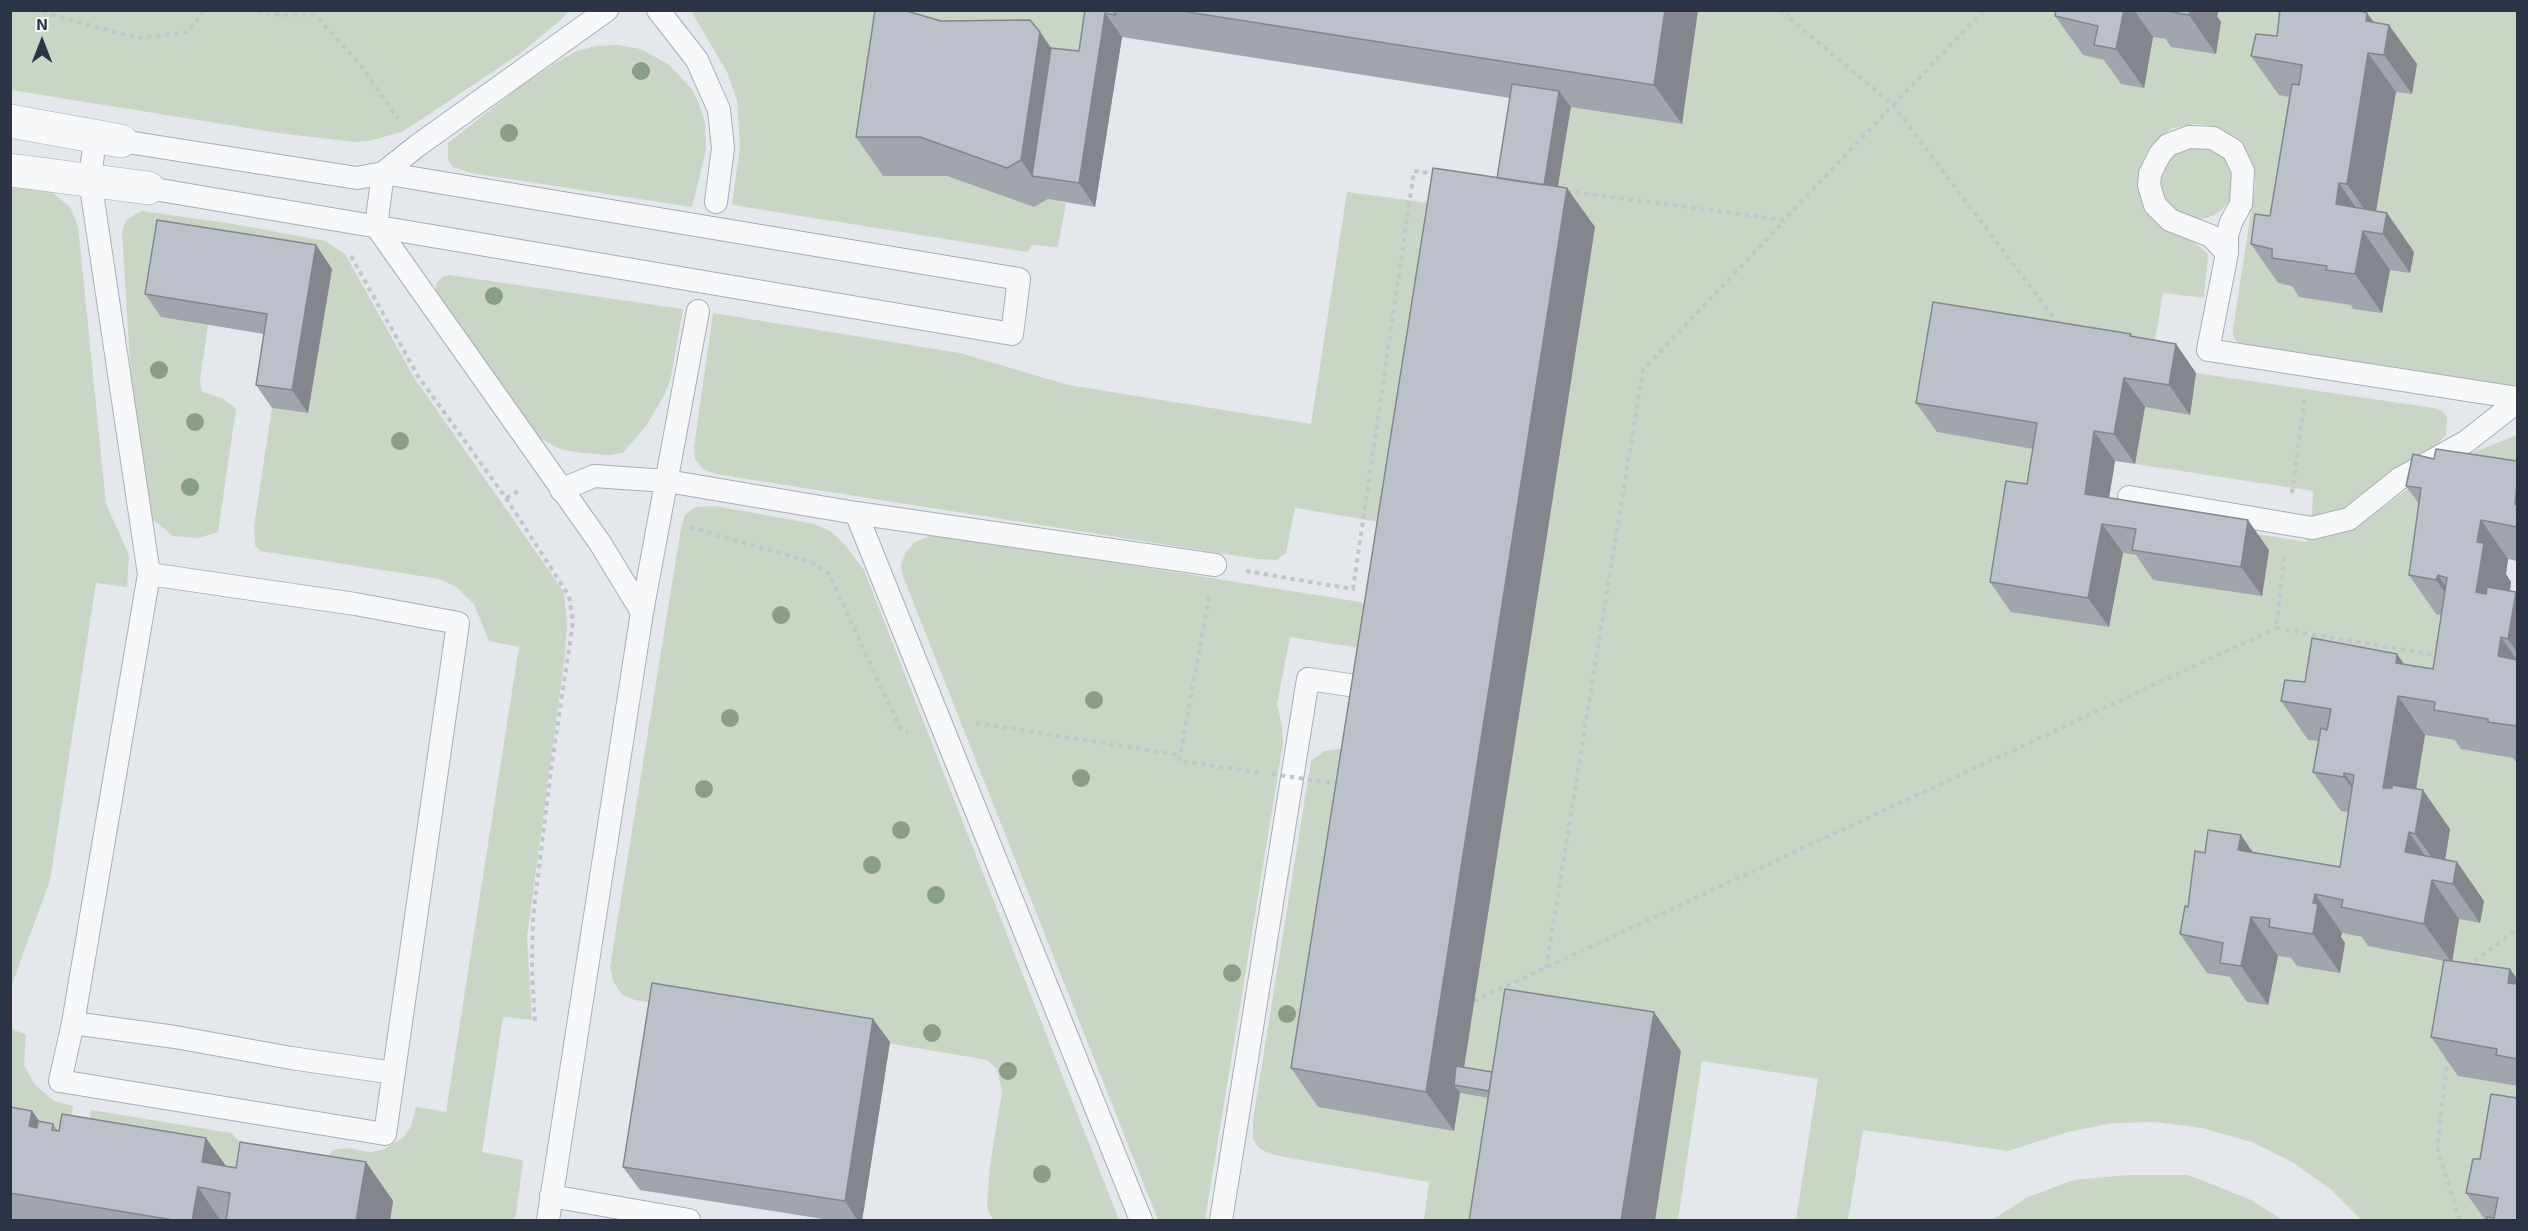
<!DOCTYPE html>
<style>
body{margin:0}
#map{position:relative;width:2528px;height:1231px;overflow:hidden;background:#e4e7ec;font-family:"Exo 2",sans-serif}
canvas{display:block}
.frame{position:absolute;inset:0;border:12px solid #2b3445;pointer-events:none}
.north{position:absolute;left:12px;top:12px;width:60px;height:60px;-webkit-text-stroke:4px #f4f6f9;paint-order:stroke;rotate:0deg;font-size:16px;font-weight:700;line-height:24px;text-align:center;color:#2b3445}
.north::after{content:'';display:block;margin:auto;width:21px;height:27px;background:#2b3445;clip-path:polygon(50% 0,100% 100%,50% 72%,0 100%)}
</style>
<div id="map">
<canvas width="2528" height="1231"></canvas>
<div class="frame"></div>
<div class="north">N</div>
</div>
<script>
const ctx = document.querySelector('canvas').getContext('2d');
ctx.lineJoin = 'round';
function fillPath(path, color) { ctx.fillStyle = color; ctx.fill(path, 'evenodd'); }
const toPath = rows => new Path2D(rows.map(r => 'M' + r).join(''));
function trace(path, color, width, dash) { ctx.strokeStyle = color; ctx.lineWidth = width; ctx.lineCap = dash ? 'butt' : 'round'; ctx.setLineDash(dash || []); ctx.stroke(path); }
fillPath(toPath([
 [2354,10,2517,11,2517,387,2239,344,2234,338,2233,329,2255,186,2255,171,2250,157,2233,136,2215,126,2195,124,2173,128,2160,137,2143,160,2140,173,2145,207,2154,220,2165,230,2195,243,2208,254,2204,298,2163,293,2151,364,1937,432,2058,453,2109,627,2123,553,2157,559,2107,510,2307,542,2307,537,2340,534,2358,526,2409,488,2469,454,2517,435,2517,498,2463,619,2460,708,2358,748,2371,816,2367,906,2207,972,2250,982,2268,1005,2278,956,2297,959,2341,942,2342,933,2370,939,2423,955,2423,958,2452,962,2459,919,2443,872,2450,830,2410,827,2425,735,2462,741,2516,758,2518,761,2517,1005,2458,1076,2517,1086,2517,1137,2496,1220,2362,1220,2330,1189,2294,1163,2252,1142,2202,1128,2155,1122,2113,1123,2068,1132,2008,1151,1863,1130,1848,1220,1796,1220,1818,1079,1702,1061,1678,1220,1655,1220,1523,1084,1462,1075,1595,227,1552,221,1571,107,1682,124,1698,11,2092,11,2125,65,2143,88,2153,37,2172,40,2216,54,2221,22,2216,20,2219,11,2266,11,2312,18,2330,104,2299,297,2354,305,2382,313,2390,270,2374,223,2396,92],
 [10,11,11,10,568,11,562,19,518,55,416,123,402,132,369,141,355,142,278,133,11,90],
 [691,11,1106,11,1095,75,947,176,1034,207,1048,199,1066,203,1058,247,1032,245,1027,252,732,205,740,147,737,100,727,72],
 [617,45,641,49,668,64,691,88,698,101,705,122,706,150,692,207,471,173,453,167,448,160,448,143,522,85,552,65,577,51,596,46],
 '2160 182a37 37 0 1 1 74 0a37 37 0 1 1-74 0Z',
 [11,183,48,189,70,207,78,226,106,504,129,555,127,587,96,583,50,880,11,987],
 [1347,192,1460,207,1410,527,1295,508,1286,553,1277,560,1257,559,715,474,703,469,695,459,694,447,713,313,960,353,1068,385,1311,424],
 [142,211,234,224,325,241,345,254,415,379,564,592,567,625,565,655,527,937,532,1020,503,1017,482,1152,523,1160,516,1216,513,1220,390,1220,323,1190,330,1153,333,1150,347,1148,370,1152,383,1150,403,1138,411,1126,416,1107,446,1112,519,647,489,641,474,604,456,587,440,579,260,551,255,545,254,526,272,408,308,413,332,269,208,325,200,380,201,388,203,392,224,399,236,409,218,532,198,538,173,536,149,516,137,477,122,232,126,220],
 [449,275,683,309,671,377,665,394,646,426,623,453,610,455,581,453,560,449,536,436,436,292,436,284,442,277],
 [2196,373,2434,408,2442,411,2447,417,2446,435,2430,451,2335,517,2312,516,2313,491,2135,464,2145,407,2189,415],
 [715,506,814,524,830,531,845,545,864,570,1119,1220,995,1220,992,1218,987,1207,990,1165,1002,1092,997,1069,987,1060,635,1000,622,995,613,981,610,967,681,528,685,515,695,507],
 [929,536,950,536,1397,608,1390,653,1290,637,1277,704,1282,725,1283,743,1205,1220,1158,1220,902,574,901,564,906,552,914,543],
 [1345,748,1459,1093,1520,1103,1502,1220,1424,1220,1429,1182,1284,1157,1268,1153,1259,1148,1253,1139,1253,1120,1311,761,1324,751],
 [10,1028,26,1035,24,1065,35,1085,54,1101,73,1106,65,1150,11,1141],
 [91,1110,231,1133,239,1141,234,1177,84,1150],
 [2128,1175,2188,1175,2249,1199,2283,1220,1992,1220,2028,1197,2074,1180]
]), '#c9d6c5');
const service = toPath([
 [607,10,417,146,383,173,376,226,600,543,642,612],
 [658,10,697,60,719,110,723,148,716,202],
 [95,137,90,180,149,574,73,1023,60,1081,385,1134,458,623,355,604,149,574],
 [121,141,357,178,383,173,1019,279,1012,334,148,188],
 [2227,253,2211,236,2170,220,2155,205,2149,185,2150,174,2160,154,2168,145,2189,137,2213,138,2233,150,2243,171,2241,204,2231,222,2227,236,2227,253,2208,350,2518,398],
 [561,490,594,476,667,481,856,513,1215,565],
 [2129,497,2312,528,2349,519,2399,479,2467,441,2518,401],
 [856,513,1141,1220],
 [73,1023,175,1037,291,1058,394,1073],
 [551,1196,689,1220],
 [548,1220,642,612,698,311],
 [1221,1220,1308,679,1356,686]
]);
const minor = toPath([
 [10,121,121,141],
 [10,170,148,188]
]);
trace(service, '#a9aeb7', 24);
trace(minor, '#a9aeb7', 34);
trace(toPath([
 [34,10,138,38,188,32,204,10],
 [248,10,279,15,315,15,359,63,398,119],
 [1780,10,1787,17],
 [1789,10,1788,17,1893,105,1984,10],
 [1566,191,1784,220,1893,105,2060,326],
 [351,256,418,376,506,498,522,489],
 [2292,493,2305,396],
 [506,498,569,596,573,622,551,770,533,917,532,970,535,1024],
 [690,527,811,562,829,574,900,728,908,732],
 [2284,557,2276,628,2440,656],
 [1246,571,1353,589,1414,171,1437,174],
 [1209,597,1179,761,1262,773],
 [976,723,1180,755],
 [2467,966,2518,929],
 [1546,968,1643,370,1784,221],
 [1474,1001,2276,628],
 [2448,1058,2437,1147,2460,1220]
]), '#c2c5cb', 4, [4.5, 4.5]);
trace(service, '#f7f8fa', 22);
trace(minor, '#f7f8fa', 33);
trace(toPath([
 [1272,774,1339,784]
]), '#c2c5cb', 4, [4.5, 4.5]);
ctx.fillStyle = '#899d89';
for (const [x, y] of [
 [641,71],
 [509,133],
 [494,296],
 [159,370],
 [195,422],
 [400,441],
 [190,487],
 [781,615],
 [1094,700],
 [730,718],
 [1081,778],
 [704,789],
 [901,830],
 [872,865],
 [936,895],
 [1232,973],
 [1287,1014],
 [932,1033],
 [1008,1071],
 [1042,1174]
]) { ctx.beginPath(); ctx.arc(x, y, 9, 0, 2 * Math.PI); ctx.fill(); }
fillPath(toPath([
 [1085,10,1698,10,1682,124,1570,107,1558,187,1595,227,1464,1068,1492,1072,1681,1051,1488,1098,1460,1093,1454,1131,1318,1107,1291,1068,1497,178,1510,98,1122,37,1095,207,1048,199,1034,207,947,176,883,176,856,137,941,21,1040,32,1051,48,1079,51],
 [2056,10,2219,10,2217,16,2221,22,2216,54,2171,47,2166,39,2153,37,2144,88,2121,84,2104,60,2083,55,2055,16],
 [2266,10,2356,10,2367,13,2374,22,2417,64,2412,94,2396,92,2376,211,2387,213,2414,252,2410,273,2390,270,2382,313,2353,309,2351,305,2299,297,2292,286,2278,283,2251,244,2270,216,2289,97,2279,95,2251,56,2277,36,2280,13],
 [316,245,332,269,308,413,272,408,256,385,264,334,161,317,145,294],
 [2132,336,2176,344,2196,373,2190,415,2145,407,2135,464,2115,461,2109,498,2269,550,2262,596,2153,580,2136,555,2123,553,2109,627,2011,612,1990,582,2027,484,2033,449,1937,432,1916,403],
 [2434,459,2517,461,2517,561,2508,559,2506,574,2511,582,2510,591,2517,594,2517,761,2515,761,2513,758,2461,749,2455,740,2425,735,2416,789,2450,829,2445,860,2457,862,2484,901,2480,923,2459,919,2452,961,2510,969,2517,979,2517,1086,2458,1076,2431,1037,2444,961,2368,946,2362,937,2342,933,2341,937,2345,943,2340,973,2297,966,2291,958,2278,956,2268,1005,2247,1002,2230,977,2207,973,2180,934,2205,853,2253,853,2340,867,2348,812,2341,811,2313,772,2319,741,2308,740,2281,701,2305,682,2404,664,2433,669,2441,615,2436,614,2409,575,2419,504,2406,486],
 [890,1042,862,1221,836,1221,640,1190,623,1167],
 [10,1107,32,1111,40,1122,53,1124,58,1131,236,1168,366,1162,393,1201,390,1221,10,1221],
 [2473,1159,2517,1221,2486,1221,2466,1193]
]), '#a1a5ae');
fillPath(toPath([
 [1665,10,1698,10,1682,124,1654,85],
 [2124,10,2134,10,2153,37,2144,88,2116,49],
 [2190,10,2219,10,2217,16,2221,22,2216,54,2189,15],
 [1105,13,1122,37,1095,207,1079,183],
 [2367,13,2387,41,2389,25,2417,64,2412,94,2384,55,2366,21],
 [1040,32,1067,71,1032,176,1021,160],
 [2368,53,2396,92,2374,223,2347,184],
 [1559,91,1571,107,1552,221,1541,205],
 [2339,183,2366,222,2363,231,2390,270,2382,313,2355,274,2336,204],
 [1567,188,1595,227,1461,1086,1454,1085,1460,1093,1454,1131,1426,1092],
 [2387,213,2414,252,2410,273,2383,234],
 [316,245,332,269,308,413,292,390],
 [2176,344,2196,373,2190,415,2169,385],
 [2124,378,2145,407,2135,464,2114,434],
 [2094,431,2115,461,2105,523,2085,494],
 [2517,483,2517,508,2515,504],
 [2248,520,2269,550,2262,596,2241,567],
 [2481,520,2508,559,2506,574,2511,582,2504,631,2476,592,2477,542],
 [2102,524,2123,553,2109,627,2088,598],
 [2438,575,2465,615,2464,619,2436,580],
 [2516,592,2517,594,2517,652,2508,639],
 [2501,637,2517,660,2498,656],
 [2397,654,2424,693,2396,663],
 [2398,696,2425,735,2410,827,2383,788],
 [2344,773,2372,812,2371,816,2344,777],
 [2423,790,2450,829,2443,873,2415,834],
 [2409,832,2436,872,2432,880,2459,919,2452,963,2424,924,2405,852],
 [2241,835,2268,874,2238,850],
 [2457,862,2484,901,2480,923,2453,884],
 [2315,894,2342,933,2341,937,2345,943,2340,973,2313,934,2313,903],
 [2251,917,2278,956,2268,1005,2241,966],
 [2510,969,2517,979,2517,996,2508,983],
 [1654,1012,1681,1051,1655,1221,1621,1221],
 [873,1019,890,1042,862,1221,858,1221,845,1201],
 [32,1111,59,1150,29,1126],
 [206,1138,234,1177,202,1162],
 [366,1162,393,1201,390,1221,356,1221],
 [198,1187,221,1221,192,1221]
]), '#83868d');
const building = toPath([
 [875,10,903,10,941,21,1030,20,1040,32,1021,160,1007,168,920,137,856,137,875,10],
 [1085,10,1113,10,1116,15,1105,13,1079,183,1032,176,1051,48,1079,51,1085,10],
 [1175,10,1665,10,1654,85,1175,10],
 [2056,10,2124,10,2116,49,2094,45,2098,26,2055,16,2056,10],
 [2160,10,2190,10,2189,15,2160,10],
 [2280,10,2356,10,2367,13,2366,21,2389,25,2384,55,2368,53,2347,184,2339,183,2336,204,2387,213,2383,234,2363,231,2355,274,2326,270,2327,266,2272,258,2272,249,2251,244,2255,214,2270,216,2292,84,2299,85,2302,65,2251,56,2256,34,2277,36,2280,10],
 [1512,84,1559,91,1544,185,1497,178,1512,84],
 [1433,168,1567,188,1426,1092,1291,1068,1433,168],
 [157,220,316,245,292,390,256,385,267,314,145,294,157,220],
 [1933,302,2131,334,2130,336,2176,344,2169,385,2124,378,2114,434,2094,431,2085,494,2248,520,2241,567,2132,550,2136,529,2102,524,2088,598,1990,582,2006,481,2027,484,2037,423,1916,403,1933,302],
 [2436,449,2517,461,2517,483,2515,504,2517,505,2517,527,2481,520,2477,542,2484,543,2476,592,2486,594,2487,587,2516,592,2508,639,2501,637,2498,656,2517,660,2517,720,2516,726,2488,722,2488,719,2434,710,2435,702,2398,696,2383,788,2392,788,2392,785,2423,790,2415,834,2409,832,2405,852,2457,862,2453,884,2432,880,2424,924,2341,907,2343,900,2315,894,2313,903,2318,904,2313,934,2269,927,2270,919,2251,917,2241,966,2220,963,2223,943,2180,934,2185,906,2188,907,2195,851,2205,853,2208,830,2241,835,2238,850,2340,867,2354,775,2344,773,2344,777,2313,772,2321,728,2327,730,2331,709,2281,701,2285,680,2305,682,2312,638,2397,654,2396,663,2433,669,2447,578,2438,575,2436,580,2409,575,2421,488,2406,486,2413,454,2434,459,2436,449],
 [2444,960,2510,969,2508,983,2517,984,2517,1059,2496,1055,2497,1049,2431,1037,2444,960],
 [652,983,873,1019,845,1201,623,1167,652,983],
 [1505,989,1654,1012,1621,1221,1469,1221,1505,989],
 [1456,1066,1492,1072,1489,1091,1454,1085,1456,1066],
 [2491,1094,2517,1098,2517,1221,2487,1221,2487,1217,2494,1218,2498,1198,2466,1193,2473,1159,2480,1159,2491,1094],
 [10,1107,32,1111,29,1126,37,1128,38,1121,53,1124,52,1130,59,1131,62,1114,206,1138,202,1162,236,1168,240,1142,366,1162,356,1221,226,1221,230,1193,198,1187,192,1221,179,1221,10,1193,10,1107]
]);
fillPath(building, '#bbc0ca');
trace(building, '#83868d', 1.5);
</script>
